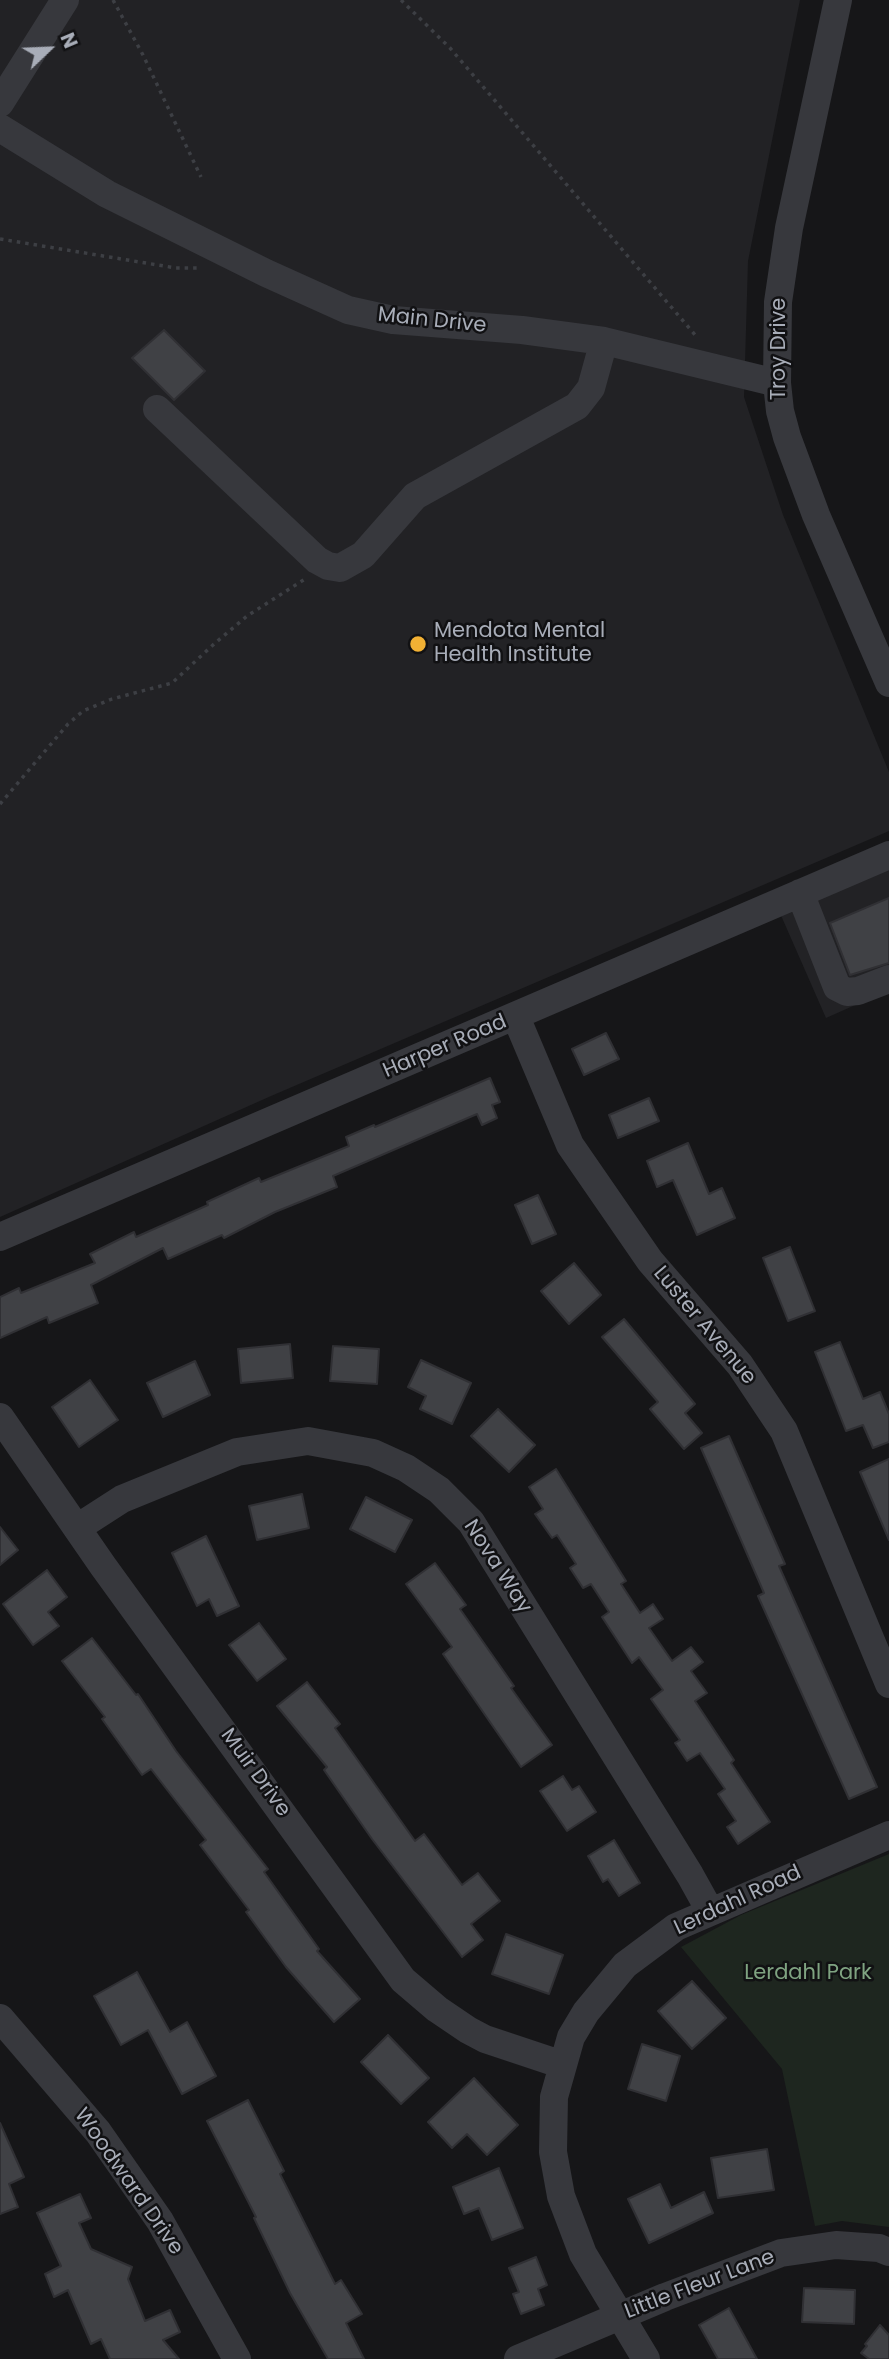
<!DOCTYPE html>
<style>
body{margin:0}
#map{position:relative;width:889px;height:2359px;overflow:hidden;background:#161618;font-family:Poppins,sans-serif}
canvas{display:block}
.north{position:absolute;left:14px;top:14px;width:70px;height:70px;-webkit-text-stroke:5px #111113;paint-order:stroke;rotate:67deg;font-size:19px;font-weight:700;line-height:28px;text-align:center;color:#a8adb8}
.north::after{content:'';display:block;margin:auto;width:24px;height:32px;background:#a8adb8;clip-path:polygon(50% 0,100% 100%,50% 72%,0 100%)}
</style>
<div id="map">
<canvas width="889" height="2359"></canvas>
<div class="north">N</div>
</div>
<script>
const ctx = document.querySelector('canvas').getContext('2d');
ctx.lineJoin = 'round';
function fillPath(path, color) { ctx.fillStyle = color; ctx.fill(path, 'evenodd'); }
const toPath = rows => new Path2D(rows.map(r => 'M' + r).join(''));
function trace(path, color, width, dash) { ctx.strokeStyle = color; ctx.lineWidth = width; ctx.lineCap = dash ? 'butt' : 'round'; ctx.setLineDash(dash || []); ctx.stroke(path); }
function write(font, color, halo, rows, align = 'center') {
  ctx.font = font + ' Poppins,sans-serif'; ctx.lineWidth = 5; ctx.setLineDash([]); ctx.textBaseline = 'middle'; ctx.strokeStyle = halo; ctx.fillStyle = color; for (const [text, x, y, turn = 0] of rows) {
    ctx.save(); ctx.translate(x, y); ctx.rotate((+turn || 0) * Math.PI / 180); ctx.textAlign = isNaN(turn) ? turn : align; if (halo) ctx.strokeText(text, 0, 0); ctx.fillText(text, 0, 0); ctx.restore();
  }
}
fillPath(toPath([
 [0,0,800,0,748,261,744,397,783,515,889,772,889,831,271,1096,0,1217],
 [889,856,889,990,826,1018,776,904]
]), '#222225');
fillPath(toPath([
 [889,1854,889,2227,842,2221,815,2226,782,2069,681,1947,741,1915]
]), '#1e261f');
const building = toPath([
 [164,330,205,371,174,400,132,358,164,330],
 [889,898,889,963,850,975,830,923,889,898],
 [606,1033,619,1059,584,1075,572,1049,606,1033],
 [490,1078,500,1102,492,1105,497,1118,482,1125,477,1114,333,1176,337,1187,275,1212,224,1238,222,1235,168,1259,163,1248,91,1285,98,1303,49,1323,47,1317,0,1338,0,1297,19,1288,21,1293,95,1263,90,1254,134,1232,136,1237,208,1205,207,1202,259,1178,261,1182,349,1146,346,1137,374,1125,375,1127,490,1078],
 [649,1098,659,1121,618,1138,609,1115,649,1098],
 [688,1143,709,1194,722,1188,735,1218,697,1235,673,1180,657,1187,647,1161,688,1143],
 [538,1195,556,1234,532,1244,515,1205,538,1195],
 [790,1247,815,1311,788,1321,763,1258,790,1247],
 [574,1263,601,1295,569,1324,541,1291,574,1263],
 [624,1319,695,1404,685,1413,702,1433,684,1449,650,1409,658,1402,602,1337,624,1319],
 [840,1342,863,1399,880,1392,889,1414,889,1442,873,1448,863,1425,846,1431,815,1352,840,1342],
 [290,1344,293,1378,241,1383,238,1349,290,1344],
 [333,1346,379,1349,377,1384,330,1381,333,1346],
 [421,1360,471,1383,452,1424,420,1409,426,1396,408,1387,421,1360],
 [195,1361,210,1395,163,1417,147,1383,195,1361],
 [90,1380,118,1420,79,1447,52,1407,90,1380],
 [498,1409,535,1445,509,1472,471,1436,498,1409],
 [729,1436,785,1564,779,1566,877,1787,849,1799,758,1596,764,1593,701,1448,729,1436],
 [889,1459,889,1540,860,1472,889,1459],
 [556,1469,626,1581,621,1584,640,1613,653,1604,663,1619,649,1628,672,1661,691,1647,703,1662,691,1671,707,1693,695,1701,734,1760,731,1763,770,1822,738,1844,727,1827,736,1821,718,1794,725,1789,700,1753,687,1761,675,1743,680,1740,651,1699,663,1690,639,1657,632,1663,602,1617,609,1612,591,1584,583,1588,570,1568,576,1564,557,1535,552,1538,535,1514,543,1509,529,1487,556,1469],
 [302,1494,309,1528,257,1540,249,1506,302,1494],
 [366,1497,412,1520,395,1552,350,1529,366,1497],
 [0,1527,18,1550,0,1565,0,1527],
 [206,1536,239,1606,217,1616,209,1599,197,1606,172,1553,206,1536],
 [435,1563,466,1605,460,1609,514,1686,511,1688,552,1745,521,1767,443,1654,452,1647,406,1584,435,1563],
 [47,1570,67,1597,48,1612,59,1626,33,1645,3,1604,47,1570],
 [259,1623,286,1659,257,1681,229,1645,259,1623],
 [92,1638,136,1695,138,1694,176,1751,268,1869,264,1872,319,1949,317,1951,360,1999,334,2022,286,1967,246,1912,249,1910,200,1845,206,1840,151,1769,142,1775,102,1719,105,1717,62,1661,92,1638],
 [307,1682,340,1724,335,1728,415,1841,424,1834,462,1885,478,1873,500,1901,471,1924,483,1940,462,1957,372,1839,324,1770,327,1767,277,1706,307,1682],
 [563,1776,572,1790,579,1786,596,1812,567,1831,540,1791,563,1776],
 [614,1840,640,1883,619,1896,608,1879,603,1882,588,1856,614,1840],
 [506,1934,563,1955,549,1994,492,1974,506,1934],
 [137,1972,170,2032,187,2022,216,2076,182,2094,148,2030,121,2045,94,1996,137,1972],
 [692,1981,726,2018,692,2049,658,2011,692,1981],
 [388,2035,429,2078,401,2104,361,2062,388,2035],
 [642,2044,680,2056,666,2101,628,2089,642,2044],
 [474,2078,518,2125,487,2155,467,2134,452,2148,428,2122,474,2078],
 [248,2100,284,2171,280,2174,335,2284,341,2280,362,2314,346,2323,364,2359,328,2359,290,2293,254,2218,256,2217,207,2121,248,2100],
 [0,2123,24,2177,9,2184,18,2207,0,2214,0,2123],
 [767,2149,774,2190,718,2198,711,2158,767,2149],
 [499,2168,523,2228,492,2240,479,2208,464,2214,453,2187,499,2168],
 [660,2184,671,2208,704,2192,713,2213,649,2243,628,2199,660,2184],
 [80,2194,91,2218,79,2223,91,2249,132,2267,128,2279,145,2321,170,2310,180,2332,163,2340,179,2359,110,2359,101,2339,91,2344,68,2290,54,2297,45,2274,61,2266,37,2213,80,2194],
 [536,2257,547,2285,538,2289,544,2305,521,2314,513,2294,519,2292,509,2268,536,2257],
 [804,2288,855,2290,854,2324,802,2322,804,2288],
 [729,2308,757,2359,718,2359,699,2325,729,2308],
 [880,2325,889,2335,889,2359,869,2359,861,2353,867,2346,865,2344,880,2325]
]);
fillPath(building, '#404145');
trace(building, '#303034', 2);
trace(toPath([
 [113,0,143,55,201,177],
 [401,0,450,48,696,336],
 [0,239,176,268,201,268],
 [0,804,68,724,83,711,112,699,172,683,214,644,247,616,305,579]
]), '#3d3f44', 3.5, [3.5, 5]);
trace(toPath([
 [838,0,789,228,778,302,777,383,780,411,787,437,816,515,889,683],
 [0,103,65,0],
 [0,128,107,194,266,273,348,310,393,320,522,330,604,341,777,383],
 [157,409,317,560,328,566,340,568,363,555,415,496,577,406,591,388,604,341],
 [800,893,837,987,847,992,858,991,889,979],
 [516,1017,570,1145,650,1261,740,1365,784,1431,889,1684],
 [0,1237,889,855],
 [0,1417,103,1566,403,1980,437,2009,468,2030,485,2039,563,2065],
 [77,1528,122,1499,237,1452,308,1441,373,1453,406,1468,439,1490,471,1522,690,1875,710,1911],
 [0,2018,98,2132,160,2221,237,2359],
 [518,2359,665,2297,781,2253,836,2245,879,2248,889,2252],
 [646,2359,583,2254,561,2196,553,2152,554,2097,571,2037,586,2012,625,1965,676,1927,889,1835]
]), '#37383d', 28);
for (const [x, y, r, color] of [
 [418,644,9,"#f2b134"]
]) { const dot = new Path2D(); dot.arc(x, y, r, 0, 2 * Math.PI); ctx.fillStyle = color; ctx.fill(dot); trace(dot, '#111113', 2.5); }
write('21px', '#a8adb8', '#111113', [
 ["Main Drive",432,321,6],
 ["Troy Drive",780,349,-90],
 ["Harper Road",445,1047,-23],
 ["Luster Avenue",704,1326,50],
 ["Nova Way",497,1567,57],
 ["Muir Drive",255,1773,54],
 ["Lerdahl Road",738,1901,-25],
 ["Woodward Drive",128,2182,55],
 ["Little Fleur Lane",700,2285,-21]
]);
write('21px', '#a8adb8', '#111113', [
 ["Mendota Mental",434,632],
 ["Health Institute",434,656]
], 'left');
write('21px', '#7fa381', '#111113', [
 ["Lerdahl Park",808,1974]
]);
</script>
